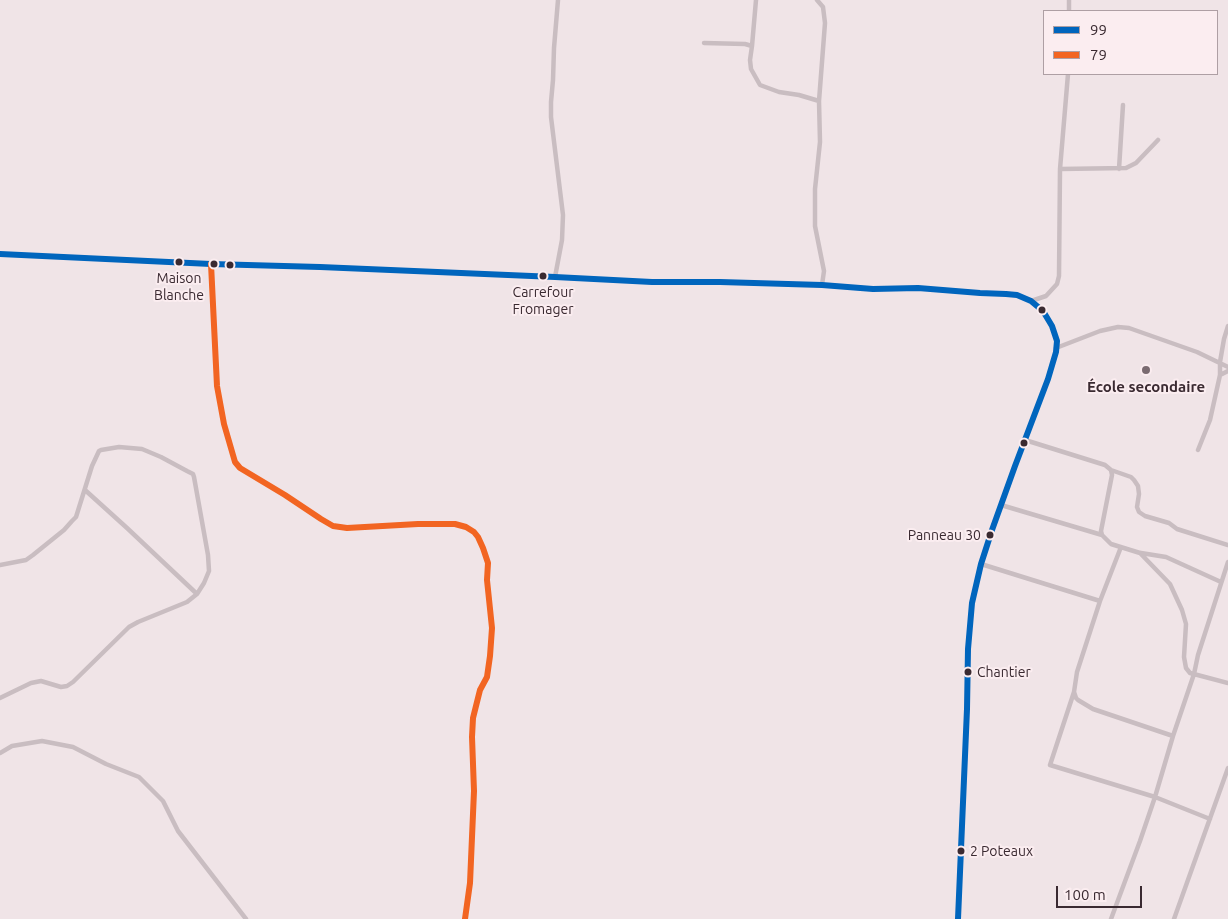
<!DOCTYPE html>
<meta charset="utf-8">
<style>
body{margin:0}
#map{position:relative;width:1228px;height:919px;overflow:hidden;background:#f0e4e7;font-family:Ubuntu,sans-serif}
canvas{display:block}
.legend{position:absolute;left:1043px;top:10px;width:175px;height:65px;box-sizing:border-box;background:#fbedf0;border:1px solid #ae9fa4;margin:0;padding:6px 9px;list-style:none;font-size:15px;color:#3a2a31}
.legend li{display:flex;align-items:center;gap:10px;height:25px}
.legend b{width:25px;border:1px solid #ae9fa4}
.scale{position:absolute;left:1056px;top:886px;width:86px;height:22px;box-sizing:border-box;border:2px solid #3a2a31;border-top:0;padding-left:6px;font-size:15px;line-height:18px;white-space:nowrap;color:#3a2a31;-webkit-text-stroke:4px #fbedf0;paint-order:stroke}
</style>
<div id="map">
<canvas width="1228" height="919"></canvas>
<ul class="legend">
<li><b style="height:6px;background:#0065bd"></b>99</li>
<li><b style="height:6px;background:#f26522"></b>79</li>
</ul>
<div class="scale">100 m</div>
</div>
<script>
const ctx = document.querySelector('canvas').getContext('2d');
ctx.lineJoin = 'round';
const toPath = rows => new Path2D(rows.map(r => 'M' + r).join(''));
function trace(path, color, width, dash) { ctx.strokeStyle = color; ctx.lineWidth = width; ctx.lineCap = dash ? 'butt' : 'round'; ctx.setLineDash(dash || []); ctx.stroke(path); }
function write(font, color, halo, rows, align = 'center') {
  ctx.font = font + ' Ubuntu,sans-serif'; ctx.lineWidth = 4; ctx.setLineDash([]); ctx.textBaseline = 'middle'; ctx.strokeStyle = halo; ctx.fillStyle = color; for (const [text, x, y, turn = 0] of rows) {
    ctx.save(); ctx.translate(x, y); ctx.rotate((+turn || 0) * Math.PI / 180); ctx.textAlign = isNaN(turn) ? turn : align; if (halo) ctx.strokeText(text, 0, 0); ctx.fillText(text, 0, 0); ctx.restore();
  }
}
trace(toPath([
 [817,0,823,7,825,23,819,101],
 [1069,11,1069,0],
 [704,43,745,44,752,46,750,60,751,69,760,85,779,92,799,95,819,101,820,142,815,189,815,226,824,271,822,285],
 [752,46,756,0],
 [1060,169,1126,168,1136,163,1158,140],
 [1119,169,1123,105],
 [0,254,211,264,320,267,555,277,652,282,720,282,822,285,873,289,918,288,980,293,1006,294,1017,295,1031,301,1043,311,1052,326,1057,341,1056,352,1048,379,1015,466,992,530,981,564,972,603,968,649,967,709,958,919],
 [211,264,217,386,224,424,235,462,240,468,285,495,321,519,333,526,347,528,418,524,455,524,466,527,474,532,478,537,483,548,488,563,487,580,492,628,490,656,487,677,480,690,473,718,472,737,474,791,470,883,465,919],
 [555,277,562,240,563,215,551,117,551,102,553,80,554,48,558,0],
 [1031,301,1046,296,1057,284,1059,276,1060,169,1068,74],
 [1056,348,1100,331,1118,327,1129,328,1197,352,1228,367],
 [1220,375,1220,362,1224,339,1228,326],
 [1025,440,1105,465,1111,470,1131,477,1134,480,1138,486,1139,494,1137,507,1139,512,1145,516,1169,523,1177,529,1228,545],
 [1198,450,1210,420,1220,375,1228,371],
 [1111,470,1112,475,1101,531,1102,535,1111,544,1140,553,1170,584,1182,610,1186,624,1184,657,1186,668,1190,673,1228,683],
 [85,490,127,528,197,594],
 [1001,505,1102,535],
 [1121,547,1100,601,1077,672,1074,692,1050,765,1155,797,1210,819],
 [1141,553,1166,557,1221,582],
 [981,564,1100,601],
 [0,565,26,560,33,555,64,530,72,521,76,517,92,466,99,451,101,450,119,447,142,449,161,457,187,471,193,474,194,477,208,555,209,571,204,583,197,594,187,602,138,622,129,627,73,682,67,686,61,687,41,681,31,683,0,698],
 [1074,692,1076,698,1078,700,1093,709,1173,736],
 [0,753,12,746,42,741,73,747,106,764,139,777,163,801,178,831,246,919],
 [1111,919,1140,841,1155,797,1173,736,1194,674,1198,655,1228,562],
 [1174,919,1228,768]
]), '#c9bdc1', 4.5);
trace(toPath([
 [0,254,211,264,320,267,555,277,652,282,720,282,822,285,873,289,918,288,980,293,1006,294,1017,295,1031,301,1043,311,1052,326,1057,341,1056,352,1048,379,1015,466,992,530,981,564,972,603,968,649,967,709,958,919]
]), '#0065bd', 6);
trace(toPath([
 [211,264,217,386,224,424,235,462,240,468,285,495,321,519,333,526,347,528,418,524,455,524,466,527,474,532,478,537,483,548,488,563,487,580,492,628,490,656,487,677,480,690,473,718,472,737,474,791,470,883,465,919]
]), '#f26522', 6);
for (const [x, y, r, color] of [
 [179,262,4.5,"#3a2a31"],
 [214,264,4.5,"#3a2a31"],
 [230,265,4.5,"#3a2a31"],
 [543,276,4.5,"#3a2a31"],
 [1042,310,4.5,"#3a2a31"],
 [1146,370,5,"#7a6b71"],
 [1024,443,4.5,"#3a2a31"],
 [990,535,4.5,"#3a2a31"],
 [968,672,4.5,"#3a2a31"],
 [961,851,4.5,"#3a2a31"]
]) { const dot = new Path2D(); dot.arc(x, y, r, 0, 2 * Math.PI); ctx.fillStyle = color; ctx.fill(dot); trace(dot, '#fbedf0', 2); }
write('14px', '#3a2a31', '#fbedf0', [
 ["Maison",179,278],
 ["Blanche",179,295],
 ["Carrefour",543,292],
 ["Fromager",543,309],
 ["Panneau 30",981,535,"right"],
 ["Chantier",977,672,"left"],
 ["2 Poteaux",970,851,"left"]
]);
write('bold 15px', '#3a2a31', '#fbedf0', [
 ["École secondaire",1146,387]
]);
</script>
